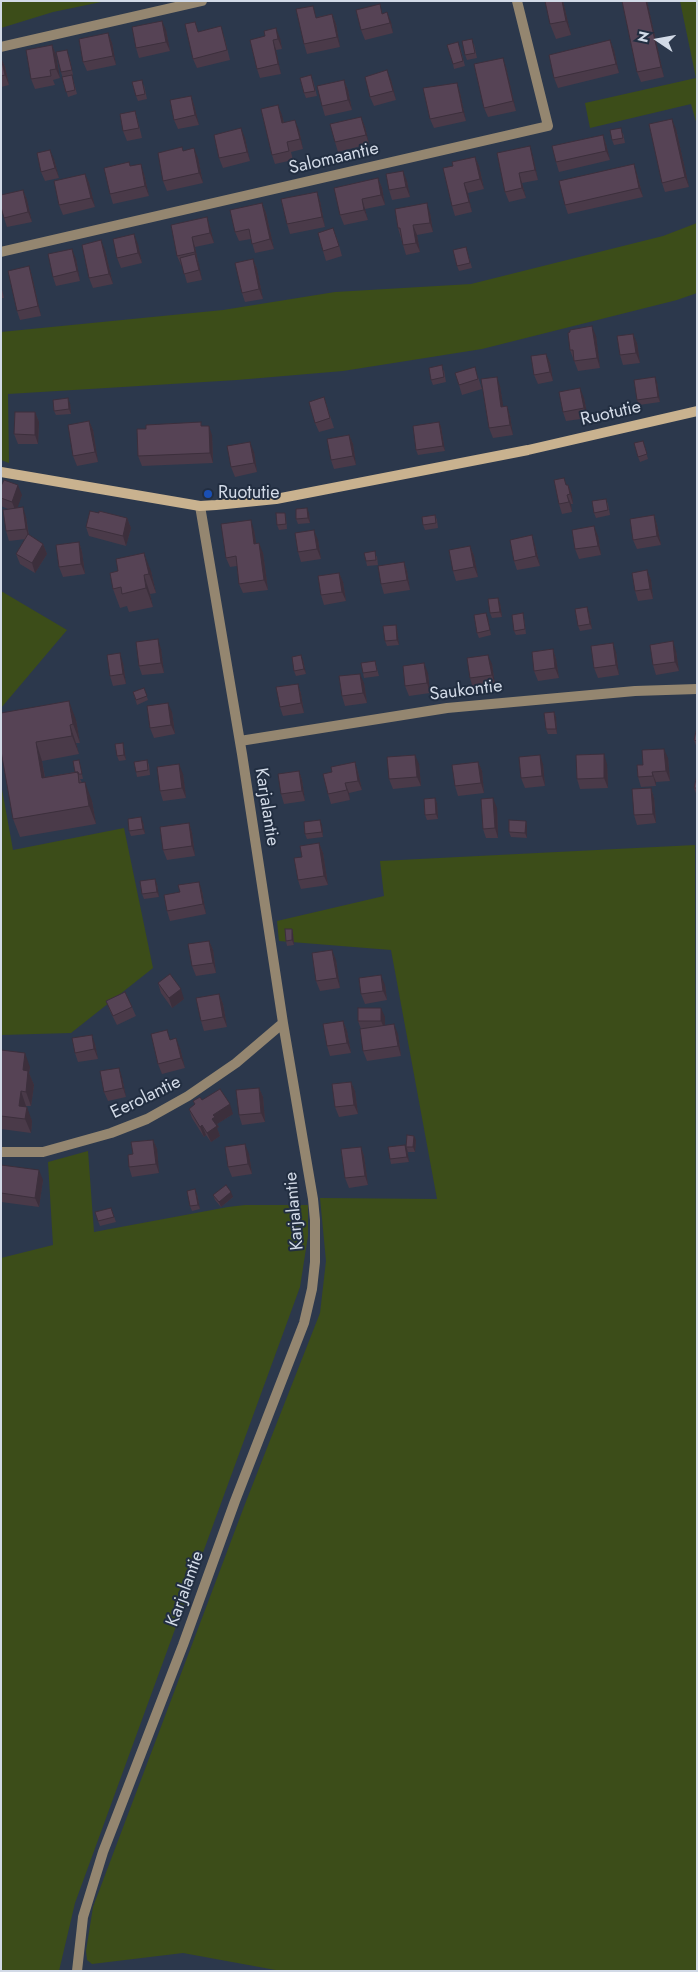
<!DOCTYPE html>
<style>
body{margin:0}
#map{position:relative;width:698px;height:1972px;overflow:hidden;background:#2c384c;font-family:Jost,sans-serif}
canvas{display:block}
.frame{position:absolute;inset:0;border:2px solid #d2dae7;pointer-events:none}
.north{position:absolute;left:633px;top:15px;width:50px;height:50px;-webkit-text-stroke:4px #222e41;paint-order:stroke;rotate:282deg;font-size:14px;font-weight:700;line-height:20px;text-align:center;color:#d2dae7}
.north::after{content:'';display:block;margin:auto;width:18px;height:22px;background:#d2dae7;clip-path:polygon(50% 0,100% 100%,50% 72%,0 100%)}
</style>
<div id="map">
<canvas width="698" height="1972"></canvas>
<div class="frame"></div>
<div class="north">N</div>
</div>
<script>
const ctx = document.querySelector('canvas').getContext('2d');
ctx.lineJoin = 'round';
function fillPath(path, color) { ctx.fillStyle = color; ctx.fill(path, 'evenodd'); }
const toPath = rows => new Path2D(rows.map(r => 'M' + r).join(''));
function trace(path, color, width, dash) { ctx.strokeStyle = color; ctx.lineWidth = width; ctx.lineCap = dash ? 'butt' : 'round'; ctx.setLineDash(dash || []); ctx.stroke(path); }
function write(font, color, halo, rows, align = 'center') {
  ctx.font = font + ' Jost,sans-serif'; ctx.lineWidth = 4; ctx.setLineDash([]); ctx.textBaseline = 'middle'; ctx.strokeStyle = halo; ctx.fillStyle = color; for (const [text, x, y, turn = 0] of rows) {
    ctx.save(); ctx.translate(x, y); ctx.rotate((+turn || 0) * Math.PI / 180); ctx.textAlign = isNaN(turn) ? turn : align; if (halo) ctx.strokeText(text, 0, 0); ctx.fillText(text, 0, 0); ctx.restore();
  }
}
fillPath(toPath([
 [1,1,106,1,53,12,1,28],
 [680,1,697,1,697,125,691,104,590,128,585,103,696,78],
 [697,223,697,293,677,300,482,349,343,371,237,380,8,394,9,463,1,460,1,332,223,310,335,292,471,284,663,236],
 [1,591,67,630,1,708],
 [1,784,13,850,124,828,153,968,71,1033,1,1035],
 [695,845,697,1971,281,1971,183,1953,92,1964,87,1960,86,1951,93,1907,245,1504,320,1313,326,1261,320,1198,437,1199,391,950,279,941,277,921,384,896,380,861],
 [88,1151,94,1232,228,1207,245,1205,308,1205,308,1236,300,1287,75,1903,59,1971,1,1971,1,1258,53,1245,48,1162]
]), '#3c4d19');
trace(toPath([
 [1,47,202,1],
 [1,252,548,126,517,1],
 [240,741,447,708,635,691,697,689],
 [1,1152,43,1152,111,1133,147,1119,188,1096,236,1063,283,1023],
 [77,1971,83,1917,103,1852,183,1645,235,1501,304,1323,312,1289,315,1262,315,1220,313,1199,283,1023,242,754,200,506]
]), '#948670', 10);
trace(toPath([
 [1,472,200,506,216,505,276,499,528,450,697,411]
]), '#c9b28f', 10);
fillPath(toPath([
 [563,1,571,35,556,39,550,24],
 [622,1,647,1,664,77,641,82,637,72],
 [383,13,391,22,393,33,365,40,361,30],
 [332,14,336,24,340,47,307,54,304,44,317,17],
 [166,30,170,51,139,58,136,48],
 [199,32,224,36,230,60,197,68,193,59],
 [108,33,112,43,116,65,87,71,83,62],
 [280,38,282,49,276,50,281,74,260,78,257,69,250,40],
 [610,40,614,50,619,73,558,88,554,78],
 [474,44,477,58,467,60,465,55],
 [52,45,56,55,60,78,53,80,55,85,35,89,31,79],
 [460,47,465,66,454,69,453,64],
 [69,55,73,75,72,75,77,94,68,97,61,72],
 [1,58,5,67,9,85,1,87],
 [506,67,516,111,488,117,484,108],
 [313,80,317,96,306,98,304,93],
 [344,80,348,90,352,110,325,116,322,106],
 [391,80,396,100,374,106,370,97],
 [457,83,460,93,466,121,434,128,430,119],
 [144,85,147,99,138,101,136,96],
 [191,96,194,105,199,125,178,129,174,120],
 [278,105,284,122,299,130,303,149,291,152,293,160,275,164,272,155],
 [135,111,138,121,142,138,127,141,123,131],
 [361,117,365,127,369,144,338,152,335,142],
 [676,129,689,187,665,192,662,183],
 [623,133,625,143,614,145,612,140],
 [603,135,606,144,610,160,559,172,556,162],
 [245,138,250,161,223,168,219,158],
 [182,147,183,151,198,158,203,183,167,191,163,181],
 [497,153,533,156,538,180,522,183,526,198,509,202,505,192],
 [475,157,479,166,484,189,468,193,472,212,455,216,452,206,453,166],
 [54,159,59,178,45,181,41,172],
 [129,162,130,166,144,174,149,196,113,204,110,194],
 [85,174,89,183,95,207,63,215,59,205],
 [637,174,643,197,568,214,565,205],
 [378,178,382,188,385,205,365,209,368,220,344,225,340,215],
 [407,181,410,197,392,200,389,190],
 [23,190,27,200,32,222,7,227,4,218],
 [317,192,320,201,325,227,290,234,287,224],
 [262,203,266,213,274,249,255,253,251,239,239,241,235,232],
 [430,213,433,232,417,235,420,252,406,255,398,228],
 [207,217,210,227,214,243,195,247,202,280,187,283,182,265,181,265,177,256],
 [337,238,342,256,326,261,323,251],
 [138,244,142,263,121,268,117,258],
 [466,247,472,268,459,271,457,266],
 [105,250,113,284,93,288,89,278],
 [76,259,80,281,56,286,53,277],
 [253,259,257,269,263,299,245,302,242,293],
 [29,266,32,276,41,316,20,320,17,311],
 [1,285,4,298,1,298],
 [633,334,637,343,640,363,623,365,620,355],
 [596,336,600,368,578,371,570,350],
 [546,354,550,363,553,381,538,384,534,375],
 [444,370,446,382,433,385,431,380],
 [478,377,482,389,462,395,459,385],
 [657,382,660,402,639,405,637,400],
 [500,386,503,407,507,406,510,416,513,435,493,438,489,428],
 [324,397,334,428,319,432,315,423],
 [584,398,588,418,566,421,563,412],
 [70,403,71,414,56,415,54,411],
 [35,412,39,422,38,444,18,444,14,434],
 [89,421,93,430,98,462,77,466,73,456],
 [439,422,441,427,445,451,418,455,416,450],
 [212,435,213,463,142,466,138,456],
 [349,435,353,444,356,465,334,469,331,460],
 [643,441,648,459,640,462,638,457],
 [254,452,257,472,235,477,231,467],
 [567,485,568,485,572,495,573,504,571,504,572,512,562,514,559,504],
 [1,486,22,495,17,508,26,517,29,535,43,544,47,554,35,573,20,564,16,554,26,539,9,541,6,531,8,509,1,506],
 [606,499,608,504,610,515,596,518,594,513],
 [99,513,127,518,131,528,126,546,89,536,86,527],
 [309,513,310,523,298,524,296,519],
 [435,515,437,520,438,528,425,530,423,525],
 [654,515,657,525,661,545,637,549,633,540],
 [286,517,287,529,279,530,277,525],
 [254,530,256,544,263,553,268,590,243,593,239,584,237,566,230,567,226,558],
 [598,536,601,555,579,559,575,549],
 [318,540,321,559,301,562,298,552],
 [79,542,82,552,85,574,63,577,59,567],
 [535,545,540,566,517,570,514,561],
 [470,546,474,556,478,577,456,581,453,571],
 [377,556,378,565,367,566,366,561],
 [404,562,407,571,410,590,384,594,381,584],
 [647,570,651,580,653,599,638,601,635,591],
 [151,571,156,593,150,594,153,607,129,612,127,606,120,608,113,589],
 [339,573,343,582,346,601,324,605,321,595],
 [498,598,500,603,502,617,492,618,490,613],
 [589,612,592,629,580,631,578,626],
 [488,618,491,635,479,638,477,633],
 [524,618,526,634,516,635,514,631],
 [396,625,397,629,399,645,387,646,385,641],
 [161,649,164,673,142,675,139,666],
 [553,649,556,659,559,678,538,681,534,671],
 [676,651,679,671,656,675,653,665],
 [616,652,619,675,598,678,594,668],
 [303,660,306,674,296,676,294,671],
 [375,661,379,676,364,678,363,673],
 [123,663,126,684,113,686,110,676],
 [492,664,495,685,473,688,470,678],
 [428,673,430,693,409,696,405,686],
 [364,683,367,703,345,706,342,696],
 [298,684,301,694,304,713,283,716,280,707],
 [144,688,148,700,137,705,133,692],
 [172,712,175,734,154,738,150,728],
 [554,712,556,717,557,734,548,734,546,729],
 [76,720,80,743,76,743,79,754,42,761,45,777,75,772,80,765,83,779,80,779,92,801,96,824,20,837,13,819,1,751],
 [697,727,697,748,694,740],
 [124,748,126,760,119,761,117,756],
 [668,758,670,781,656,782,656,786,641,787,638,777,643,765],
 [147,760,149,765,150,775,137,777,136,772],
 [355,762,358,772,362,790,349,793,350,800,331,804,328,794,332,772],
 [478,762,482,771,484,793,458,796,455,786],
 [419,764,421,786,393,789,389,779],
 [543,764,545,786,525,788,521,778],
 [607,764,608,788,580,789,577,779],
 [299,771,302,780,305,801,284,804,281,794],
 [183,774,186,798,163,801,160,791],
 [697,775,697,796,694,788],
 [651,788,654,798,656,823,637,825,634,815],
 [435,798,437,803,438,819,427,820,425,815],
 [497,808,498,838,486,838,483,829],
 [526,821,527,826,527,838,511,837,509,832],
 [143,822,145,834,131,836,129,831],
 [189,823,192,833,195,856,167,860,163,850],
 [322,825,323,837,307,839,305,834],
 [319,843,323,853,328,885,301,889,298,880,302,857],
 [155,879,157,884,159,897,144,899,142,894],
 [202,891,206,914,170,921,167,911],
 [292,929,293,934,294,945,287,946,286,941],
 [209,941,213,950,216,973,196,976,192,966],
 [336,960,340,988,320,991,316,981],
 [158,983,184,999,172,1008,161,993],
 [385,985,387,1000,365,1004,361,994],
 [219,994,223,1004,227,1027,204,1031,201,1021],
 [106,1001,132,1007,136,1016,117,1025,110,1011],
 [385,1017,385,1026,398,1034,401,1056,367,1061,363,1051,361,1029,358,1021],
 [343,1021,347,1031,351,1053,330,1056,327,1046],
 [171,1040,180,1048,185,1068,162,1074,158,1064],
 [95,1044,98,1059,78,1062,75,1053],
 [1,1050,30,1067,29,1073,34,1085,31,1106,26,1106,26,1107,32,1121,31,1133,1,1129],
 [122,1077,126,1097,108,1101,104,1092],
 [351,1082,355,1091,358,1114,339,1117,335,1107],
 [259,1088,263,1097,265,1122,242,1125,239,1115],
 [202,1100,233,1114,217,1124,219,1127,217,1128,220,1136,211,1142,206,1135,204,1137,192,1118,189,1109,195,1105,193,1101],
 [153,1140,157,1149,159,1173,132,1177,129,1167,133,1154],
 [416,1140,415,1152,408,1152,406,1147],
 [361,1147,364,1156,368,1185,349,1188,345,1178],
 [407,1149,409,1162,391,1164,390,1159],
 [249,1154,252,1174,232,1177,228,1167],
 [1,1165,43,1180,39,1207,1,1202],
 [195,1189,197,1194,200,1209,192,1211,190,1206],
 [213,1195,233,1197,221,1207,215,1200],
 [111,1208,116,1222,100,1226,98,1221]
]), '#4a3a49');
fillPath(toPath([
 [562,1,563,1,571,35,566,21],
 [646,1,647,1,664,77,661,67],
 [387,12,391,22,393,33,390,23],
 [332,14,336,24,340,47,337,37],
 [162,21,166,30,170,51,166,42],
 [276,28,280,38,282,49,278,39],
 [108,33,112,43,116,65,113,56],
 [273,40,276,50,281,74,278,64],
 [610,40,614,50,619,73,616,64],
 [52,45,56,55,60,78,56,69],
 [1,58,5,67,9,85,5,75],
 [503,58,506,67,516,111,513,101],
 [387,70,391,80,396,100,393,91],
 [344,80,348,90,352,110,348,100],
 [457,83,460,93,466,121,463,112],
 [191,96,194,105,199,125,195,115],
 [278,105,282,115,286,132,282,123],
 [361,117,365,127,369,144,366,135],
 [672,119,676,129,689,187,685,177],
 [295,120,299,130,303,149,300,139],
 [241,128,245,138,250,161,247,152],
 [603,135,606,144,610,160,606,151],
 [530,146,533,156,538,180,535,170],
 [194,148,198,158,203,183,199,173],
 [50,150,54,159,59,178,55,168],
 [475,157,479,166,484,189,480,179],
 [141,164,144,174,149,196,145,186],
 [634,164,637,174,643,197,639,188],
 [403,171,407,181,410,197,406,187],
 [519,173,522,183,526,198,522,188],
 [85,174,89,183,95,207,91,198],
 [378,178,382,188,385,205,381,195],
 [464,183,468,193,472,212,469,202],
 [23,190,27,200,32,222,28,212],
 [317,192,320,201,325,227,322,217],
 [362,199,365,209,368,220,364,210],
 [262,203,266,213,274,249,270,239],
 [427,203,430,213,433,232,430,223],
 [207,217,210,227,214,243,210,233],
 [413,225,417,235,420,252,416,243],
 [134,234,138,244,142,263,138,253],
 [192,237,195,247,198,262,195,252],
 [101,240,105,250,113,284,109,274],
 [72,249,76,259,80,281,77,271],
 [195,254,199,264,202,280,199,270],
 [253,259,257,269,263,299,259,289],
 [29,266,32,276,41,316,38,306],
 [592,326,596,336,600,368,597,358],
 [633,334,637,343,640,363,636,353],
 [546,354,550,363,553,381,550,372],
 [497,377,500,386,505,417,501,407],
 [655,377,657,382,660,402,658,397],
 [580,388,584,398,588,418,584,408],
 [68,398,70,403,71,414,69,409],
 [507,406,510,416,513,435,510,425],
 [35,412,39,422,38,444,35,435],
 [89,421,93,430,98,462,95,452],
 [439,422,441,427,445,451,443,446],
 [209,426,212,435,213,463,210,453],
 [349,435,353,444,356,465,353,456],
 [250,442,254,452,257,472,254,463],
 [18,485,22,495,16,512,12,502],
 [568,485,572,495,573,504,570,494],
 [567,495,571,504,572,512,569,502],
 [23,507,26,517,29,538,26,529],
 [307,508,309,513,310,523,308,518],
 [654,515,657,525,661,545,657,536],
 [127,518,131,528,126,546,123,536],
 [251,520,254,530,258,554,254,544],
 [594,526,598,536,601,555,598,546],
 [314,530,318,540,321,559,317,549],
 [532,535,535,545,540,566,536,556],
 [79,542,82,552,85,574,81,564],
 [259,543,263,553,268,590,264,580],
 [43,544,47,554,35,573,32,563],
 [470,546,474,556,478,577,474,567],
 [144,553,151,571,156,593,149,574],
 [404,562,407,571,410,590,407,580],
 [647,570,651,580,653,599,650,589],
 [339,573,343,582,346,601,342,592],
 [144,575,150,594,153,607,146,588],
 [498,598,500,603,502,617,500,612],
 [587,607,589,612,592,629,590,624],
 [486,613,488,618,491,635,490,630],
 [396,625,397,629,399,645,397,640],
 [158,639,161,649,164,673,161,663],
 [673,641,676,651,679,671,675,662],
 [613,643,616,652,619,675,616,665],
 [553,649,556,659,559,678,555,668],
 [120,653,123,663,126,684,123,674],
 [301,655,303,660,306,674,304,669],
 [488,655,492,664,495,685,492,675],
 [424,663,428,673,430,693,427,683],
 [360,674,364,683,367,703,363,693],
 [298,684,301,694,304,713,301,703],
 [69,701,76,720,80,743,73,724],
 [168,703,172,712,175,734,171,725],
 [554,712,556,717,557,734,556,729],
 [70,725,76,743,79,754,72,736],
 [36,742,42,761,48,797,42,778],
 [123,743,124,748,126,760,124,755],
 [664,749,668,758,670,781,666,771],
 [604,754,607,764,608,788,604,778],
 [415,755,419,764,421,786,417,777],
 [540,755,543,764,545,786,542,776],
 [355,762,358,772,362,790,358,781],
 [478,762,482,771,484,793,481,783],
 [179,764,183,774,186,798,182,788],
 [299,771,302,780,305,801,302,791],
 [652,772,656,782,656,786,653,776],
 [85,782,92,801,96,824,89,806],
 [345,783,349,793,350,800,347,790],
 [651,788,654,798,656,823,653,814],
 [435,798,437,803,438,819,436,814],
 [493,798,497,808,498,838,495,828],
 [141,817,143,822,145,834,143,829],
 [320,820,322,825,323,837,322,832],
 [526,821,527,826,527,838,525,833],
 [189,823,192,833,195,856,192,846],
 [319,843,323,853,328,885,324,876],
 [155,879,157,884,159,897,157,892],
 [199,882,202,891,206,914,203,904],
 [292,929,293,934,294,945,292,940],
 [209,941,213,950,216,973,213,963],
 [332,950,336,960,340,988,337,978],
 [381,975,385,985,387,1000,383,991],
 [181,989,184,999,172,1008,169,998],
 [219,994,223,1004,227,1027,223,1017],
 [381,1008,385,1017,385,1030,381,1021],
 [343,1021,347,1031,351,1053,347,1043],
 [394,1024,398,1034,401,1056,398,1046],
 [92,1035,95,1044,98,1059,94,1049],
 [176,1038,180,1048,185,1068,181,1058],
 [25,1053,30,1067,29,1073,34,1085,31,1106,26,1092,23,1070],
 [119,1068,122,1077,126,1097,123,1088],
 [351,1082,355,1091,358,1114,354,1105],
 [259,1088,263,1097,265,1122,261,1113],
 [21,1091,26,1106,24,1119,19,1106],
 [230,1104,233,1114,217,1124,219,1127,217,1128,220,1136,211,1142,207,1133,213,1115],
 [27,1107,32,1121,31,1133,25,1119],
 [202,1125,206,1135,204,1137,200,1127],
 [414,1136,416,1140,415,1152,413,1147],
 [153,1140,157,1149,159,1173,156,1164],
 [245,1144,249,1154,252,1174,248,1164],
 [405,1145,407,1149,409,1162,407,1157],
 [361,1147,364,1156,368,1185,365,1176],
 [39,1170,43,1180,39,1207,35,1198],
 [195,1189,197,1194,200,1209,198,1205],
 [231,1192,233,1197,221,1207,219,1202]
]), '#3c2f3c');
const building = toPath([
 [545,1,562,1,566,21,550,24,545,1],
 [622,1,646,1,661,67,637,72,622,1],
 [380,4,382,14,387,12,390,23,361,30,356,10,380,4],
 [313,6,316,18,332,14,337,37,304,44,296,9,313,6],
 [162,21,166,42,136,48,132,27,162,21],
 [195,22,198,32,221,26,227,50,193,59,185,24,195,22],
 [276,28,278,39,273,40,278,64,257,69,250,40,265,36,264,31,276,28],
 [108,33,113,56,83,62,79,39,108,33],
 [472,39,475,53,465,55,462,41,472,39],
 [610,40,616,64,554,78,549,55,610,40],
 [458,42,463,61,453,64,447,45,458,42],
 [52,45,56,69,50,70,51,76,31,79,26,50,52,45],
 [67,50,72,70,61,72,56,52,67,50],
 [1,58,5,75,1,76,1,58],
 [503,58,513,101,484,108,474,64,503,58],
 [387,70,393,91,370,97,365,77,387,70],
 [72,75,75,90,66,92,62,77,72,75],
 [311,75,315,91,304,93,300,78,311,75],
 [142,80,145,94,136,96,132,82,142,80],
 [344,80,348,100,322,106,317,86,344,80],
 [457,83,463,112,430,119,423,88,457,83],
 [191,96,195,115,174,120,170,100,191,96],
 [278,105,282,123,295,120,300,139,287,142,289,151,272,155,261,109,278,105],
 [135,111,139,128,123,131,120,114,135,111],
 [361,117,366,135,335,142,330,124,361,117],
 [672,119,685,177,662,183,649,124,672,119],
 [241,128,247,152,219,158,214,135,241,128],
 [621,128,623,138,612,140,610,130,621,128],
 [603,135,606,151,556,162,552,146,603,135],
 [530,146,535,170,519,173,522,188,505,192,497,153,530,146],
 [182,147,183,151,194,148,199,173,163,181,158,153,182,147],
 [50,150,55,168,41,172,37,153,50,150],
 [475,157,480,179,464,183,469,202,452,206,443,168,453,166,452,162,475,157],
 [129,162,130,166,141,164,145,186,110,194,104,168,129,162],
 [634,164,639,188,565,205,559,181,634,164],
 [403,171,406,187,389,190,386,174,403,171],
 [85,174,91,198,59,205,54,181,85,174],
 [378,178,381,195,362,199,364,210,340,215,334,188,378,178],
 [23,190,28,212,4,218,1,207,1,195,23,190],
 [317,192,322,217,287,224,281,199,317,192],
 [262,203,270,239,252,244,249,229,235,232,230,210,262,203],
 [427,203,430,223,413,225,416,243,403,245,400,228,398,228,395,209,427,203],
 [207,217,210,233,192,237,195,252,177,256,171,225,207,217],
 [333,228,339,246,323,251,318,233,333,228],
 [134,234,138,253,117,258,113,239,134,234],
 [101,240,109,274,89,278,82,245,101,240],
 [466,247,470,263,457,266,453,250,466,247],
 [72,249,77,271,53,277,48,254,72,249],
 [195,254,199,270,184,274,180,258,195,254],
 [253,259,259,289,242,293,235,263,253,259],
 [29,266,38,306,17,311,8,271,29,266],
 [592,326,597,358,574,361,573,350,570,350,568,333,570,332,570,330,592,326],
 [633,334,636,353,620,355,617,336,633,334],
 [546,354,550,372,534,375,531,356,546,354],
 [442,365,444,377,431,380,429,368,442,365],
 [475,367,478,379,459,385,455,373,475,367],
 [497,377,501,407,507,406,510,425,489,428,481,379,497,377],
 [655,377,658,397,637,400,634,380,655,377],
 [580,388,584,408,563,412,559,392,580,388],
 [324,397,330,418,315,423,309,402,324,397],
 [68,398,69,409,54,411,53,400,68,398],
 [15,412,35,412,35,435,14,434,15,412],
 [89,421,95,452,73,456,68,425,89,421],
 [201,422,201,426,209,426,210,453,138,456,137,429,146,429,146,425,201,422],
 [439,422,443,446,416,450,413,426,439,422],
 [349,435,353,456,331,460,327,439,349,435],
 [643,441,647,454,638,457,634,443,643,441],
 [250,442,254,463,231,467,227,446,250,442],
 [564,478,566,485,568,485,570,494,567,495,569,502,559,504,554,480,564,478],
 [4,480,18,485,12,502,1,498,1,486,4,480],
 [606,499,608,510,594,513,592,501,606,499],
 [23,507,26,529,6,531,3,510,23,507],
 [307,508,308,518,296,519,296,509,307,508],
 [90,511,99,513,99,511,127,518,123,536,86,527,90,511],
 [276,513,285,513,286,524,277,525,276,513],
 [435,515,436,523,423,525,422,517,435,515],
 [654,515,657,536,633,540,630,519,654,515],
 [251,520,254,544,259,543,264,580,239,584,236,556,226,558,221,524,251,520],
 [594,526,598,546,575,549,572,530,594,526],
 [314,530,317,549,298,552,295,533,314,530],
 [28,534,43,544,32,563,16,554,28,534],
 [532,535,536,556,514,561,510,540,532,535],
 [79,542,81,564,59,567,56,545,79,542],
 [470,546,474,567,453,571,449,550,470,546],
 [375,551,376,560,366,561,364,553,375,551],
 [144,553,149,574,144,575,146,588,122,594,121,587,113,589,110,573,118,571,116,559,144,553],
 [404,562,407,580,381,584,378,566,404,562],
 [647,570,650,589,635,591,632,573,647,570],
 [339,573,342,592,321,595,318,576,339,573],
 [498,598,500,612,490,613,488,599,498,598],
 [587,607,590,624,578,626,575,609,587,607],
 [486,613,490,630,477,633,474,615,486,613],
 [523,613,525,629,514,631,512,615,523,613],
 [396,625,397,640,385,641,383,626,396,625],
 [158,639,161,663,139,666,136,642,158,639],
 [673,641,675,662,653,665,650,645,673,641],
 [613,643,616,665,594,668,591,646,613,643],
 [553,649,555,668,534,671,532,652,553,649],
 [120,653,123,674,110,676,107,655,120,653],
 [301,655,304,669,294,671,292,657,301,655],
 [488,655,492,675,470,678,467,658,488,655],
 [375,661,377,671,363,673,361,663,375,661],
 [424,663,427,683,405,686,403,666,424,663],
 [360,674,363,693,342,696,339,676,360,674],
 [298,684,301,703,280,707,276,687,298,684],
 [144,688,147,696,136,700,133,692,144,688],
 [69,701,73,724,70,725,72,736,36,742,42,778,78,772,79,783,85,782,89,806,13,819,1,751,1,713,69,701],
 [168,703,171,725,150,728,147,706,168,703],
 [554,712,556,729,546,729,544,713,554,712],
 [697,727,697,741,694,740,697,727],
 [123,743,124,755,117,756,115,744,123,743],
 [664,749,666,771,652,772,653,776,638,777,637,765,643,765,642,750,664,749],
 [604,754,604,778,577,779,576,755,604,754],
 [415,755,417,777,389,779,387,757,415,755],
 [540,755,542,776,521,778,519,757,540,755],
 [79,760,82,774,78,774,78,772,75,772,73,761,79,760],
 [147,760,148,770,136,772,134,762,147,760],
 [355,762,358,781,345,783,347,790,328,794,323,774,332,772,331,767,355,762],
 [478,762,481,783,455,786,452,765,478,762],
 [179,764,182,788,160,791,157,767,179,764],
 [299,771,302,791,281,794,278,774,299,771],
 [697,775,697,788,694,788,697,775],
 [651,788,653,814,634,815,632,789,651,788],
 [435,798,436,814,425,815,424,799,435,798],
 [493,798,495,828,483,829,481,799,493,798],
 [141,817,143,829,129,831,128,819,141,817],
 [320,820,322,832,305,834,304,822,320,820],
 [509,820,526,821,525,833,509,832,509,820],
 [189,823,192,846,163,850,160,827,189,823],
 [319,843,324,876,298,880,294,858,302,857,300,846,319,843],
 [155,879,157,892,142,894,140,881,155,879],
 [199,882,203,904,167,911,164,895,180,892,178,885,199,882],
 [285,929,292,929,292,940,286,941,285,929],
 [209,941,213,963,192,966,188,944,209,941],
 [332,950,337,978,316,981,312,953,332,950],
 [170,974,181,989,169,998,158,983,170,974],
 [381,975,383,991,361,994,359,978,381,975],
 [125,992,132,1007,113,1016,106,1001,125,992],
 [219,994,223,1017,201,1021,196,998,219,994],
 [358,1008,381,1008,381,1021,358,1021,358,1008],
 [343,1021,347,1043,327,1046,323,1024,343,1021],
 [394,1024,398,1046,363,1051,360,1029,394,1024],
 [167,1030,170,1040,176,1038,181,1058,158,1064,151,1034,167,1030],
 [92,1035,94,1049,75,1053,72,1038,92,1035],
 [1,1050,25,1053,23,1070,28,1071,26,1092,21,1091,19,1106,27,1107,25,1119,1,1116,1,1050],
 [119,1068,123,1088,104,1092,100,1071,119,1068],
 [351,1082,354,1105,335,1107,332,1084,351,1082],
 [259,1088,261,1113,239,1115,236,1090,259,1088],
 [220,1089,230,1104,213,1115,215,1117,212,1119,217,1126,207,1133,202,1125,200,1127,189,1109,195,1104,193,1101,200,1097,202,1100,220,1089],
 [407,1135,414,1136,413,1147,406,1147,407,1135],
 [153,1140,156,1164,129,1167,128,1155,133,1154,131,1142,153,1140],
 [245,1144,248,1164,228,1167,225,1147,245,1144],
 [405,1145,407,1157,390,1159,388,1147,405,1145],
 [361,1147,365,1176,345,1178,341,1149,361,1147],
 [1,1165,39,1170,35,1198,1,1193,1,1165],
 [226,1185,231,1192,219,1202,213,1195,226,1185],
 [195,1189,198,1205,190,1206,187,1191,195,1189],
 [111,1208,114,1217,98,1221,95,1212,111,1208]
]);
fillPath(building, '#564355');
trace(building, '#3c2f3c', 1);
for (const [x, y, r, color] of [
 [208,494,5,"#1a4fb4"]
]) { const dot = new Path2D(); dot.arc(x, y, r, 0, 2 * Math.PI); ctx.fillStyle = color; ctx.fill(dot); trace(dot, '#222e41', 2); }
write('18px', '#d2dae7', '#222e41', [
 ["Salomaantie",334,159,-13],
 ["Ruotutie",611,414,-13],
 ["Saukontie",466,691,-7],
 ["Karjalantie",266,807,81],
 ["Eerolantie",146,1098,-26],
 ["Karjalantie",295,1211,-95],
 ["Karjalantie",186,1589,-70]
]);
write('18px', '#d2dae7', '#222e41', [
 ["Ruotutie",218,494]
], 'left');
</script>
